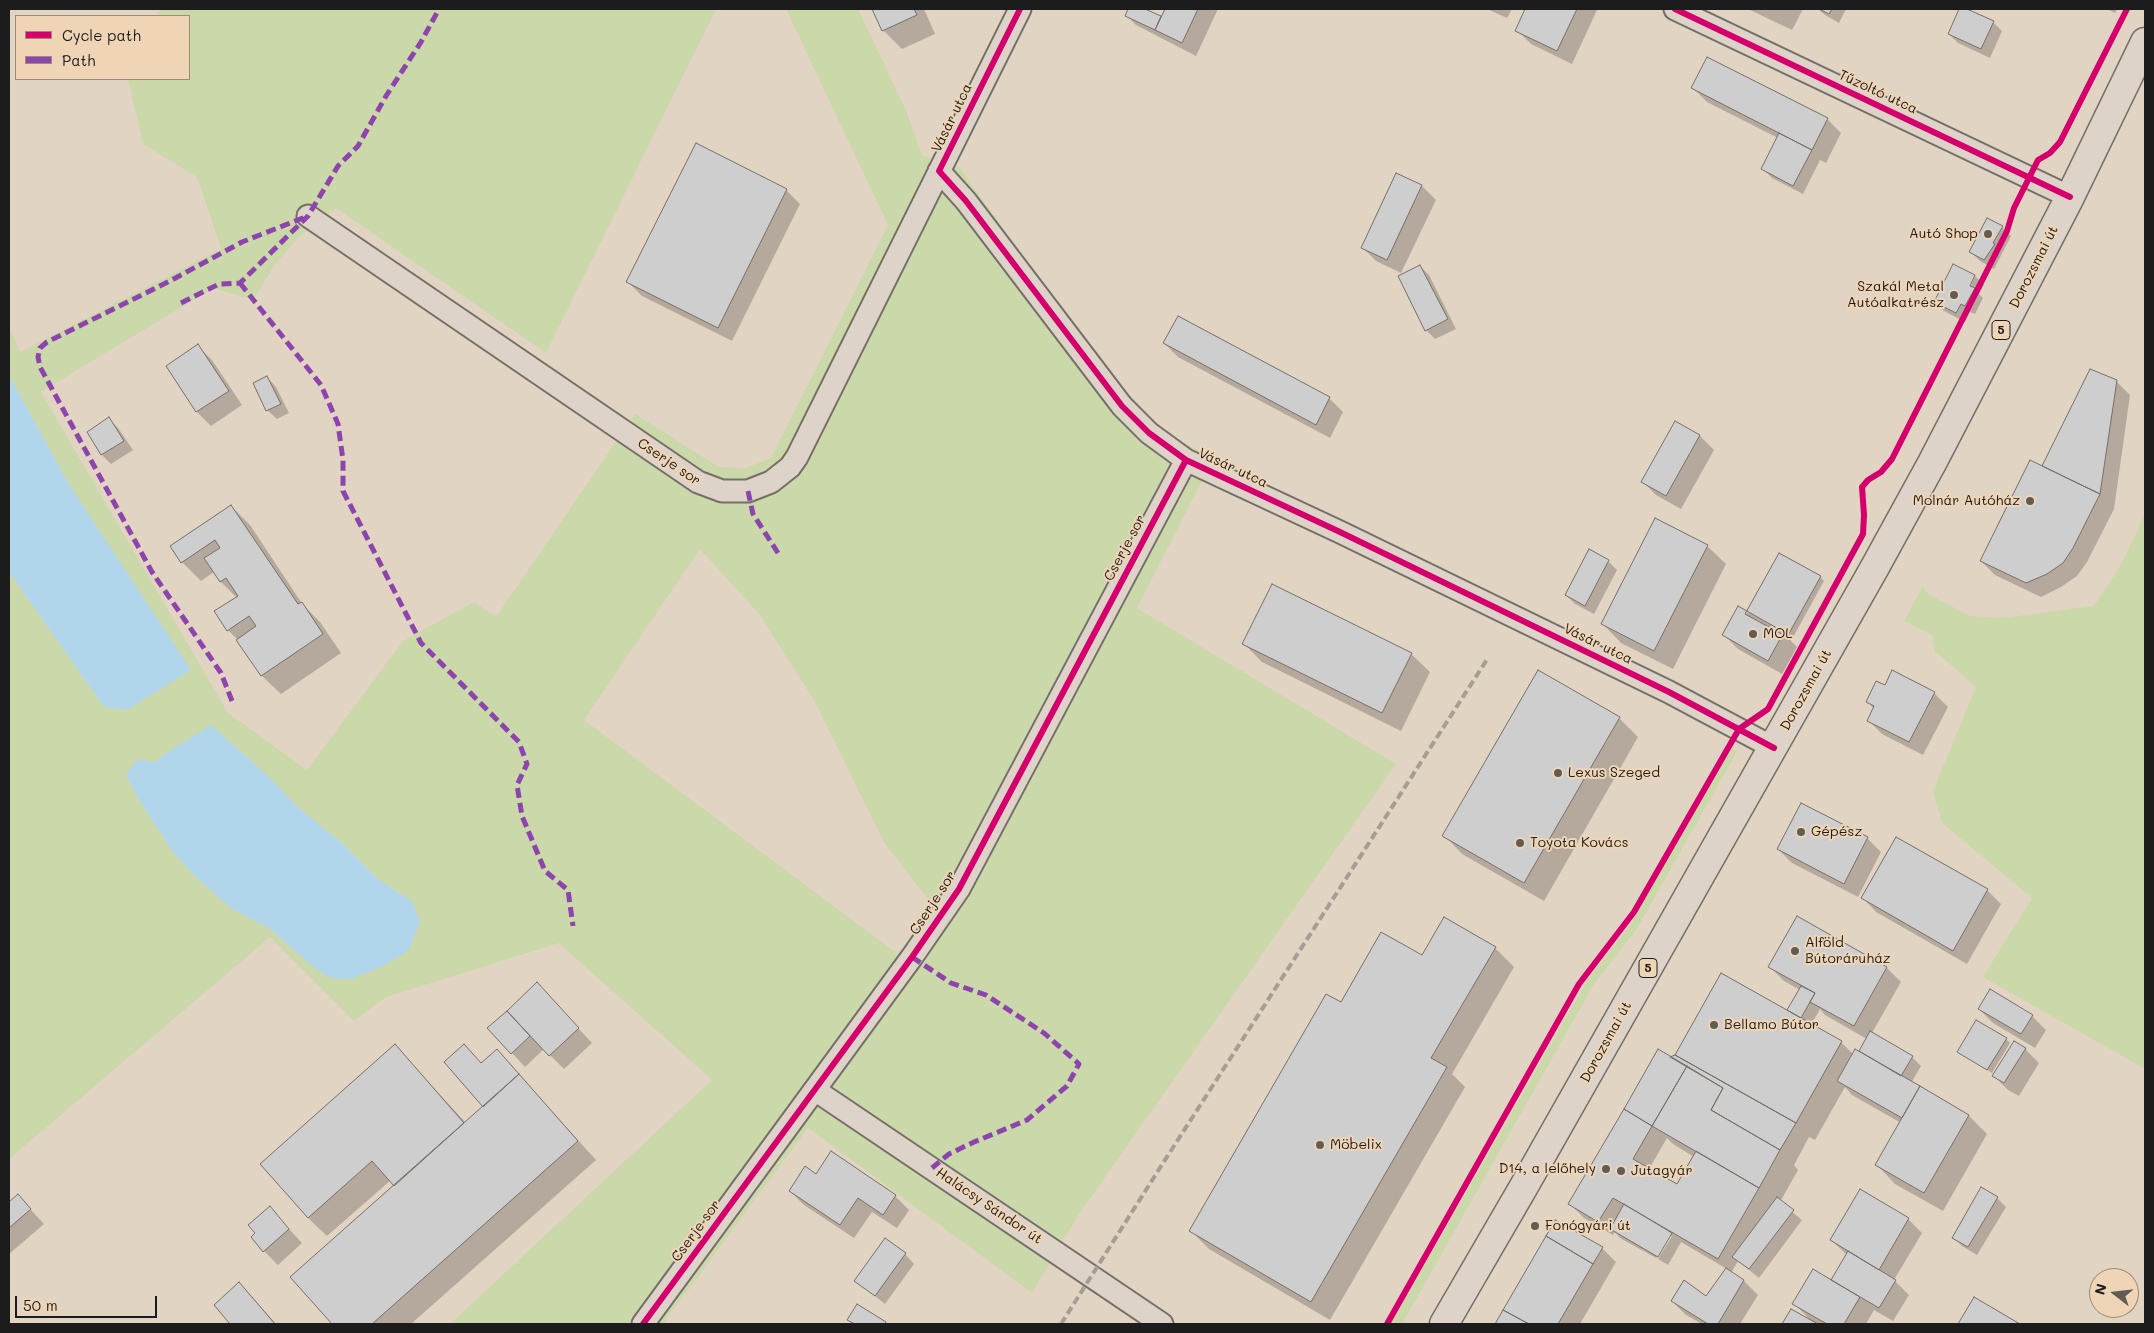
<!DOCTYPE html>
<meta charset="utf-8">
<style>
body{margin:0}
#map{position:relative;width:2154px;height:1333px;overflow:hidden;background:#e2d4c3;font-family:Mali,sans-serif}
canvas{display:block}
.frame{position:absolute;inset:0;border:10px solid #1c1c1c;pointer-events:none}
.legend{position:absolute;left:15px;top:15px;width:175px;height:65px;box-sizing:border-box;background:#efd5b6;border:1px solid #9b8b78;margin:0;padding:6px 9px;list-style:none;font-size:15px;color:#1c1c1c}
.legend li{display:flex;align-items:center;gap:10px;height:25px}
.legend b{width:25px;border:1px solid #9b8b78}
.north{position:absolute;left:2089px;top:1268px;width:50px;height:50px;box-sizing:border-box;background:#efd5b6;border:1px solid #9b8b78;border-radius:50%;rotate:286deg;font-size:14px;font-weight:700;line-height:20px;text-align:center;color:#1c1c1c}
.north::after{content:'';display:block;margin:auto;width:18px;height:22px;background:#615c56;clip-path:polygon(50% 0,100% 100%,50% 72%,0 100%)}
.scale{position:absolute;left:15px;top:1296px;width:142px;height:22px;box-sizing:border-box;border:2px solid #1c1c1c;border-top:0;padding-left:6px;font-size:15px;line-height:18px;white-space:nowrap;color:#1c1c1c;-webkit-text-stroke:4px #efd5b6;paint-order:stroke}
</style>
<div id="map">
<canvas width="2154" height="1333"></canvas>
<div class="frame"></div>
<ul class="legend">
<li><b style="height:6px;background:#d6006c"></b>Cycle path</li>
<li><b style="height:6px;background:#8e44ad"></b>Path</li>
</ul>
<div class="north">N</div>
<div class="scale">50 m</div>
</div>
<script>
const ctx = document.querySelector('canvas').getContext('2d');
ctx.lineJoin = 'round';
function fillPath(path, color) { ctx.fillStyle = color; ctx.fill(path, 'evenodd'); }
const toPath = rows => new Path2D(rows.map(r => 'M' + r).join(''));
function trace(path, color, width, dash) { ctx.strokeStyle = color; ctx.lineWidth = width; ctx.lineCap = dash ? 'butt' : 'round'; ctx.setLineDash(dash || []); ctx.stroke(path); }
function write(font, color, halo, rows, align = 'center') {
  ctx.font = font + ' Mali,sans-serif'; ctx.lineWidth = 4; ctx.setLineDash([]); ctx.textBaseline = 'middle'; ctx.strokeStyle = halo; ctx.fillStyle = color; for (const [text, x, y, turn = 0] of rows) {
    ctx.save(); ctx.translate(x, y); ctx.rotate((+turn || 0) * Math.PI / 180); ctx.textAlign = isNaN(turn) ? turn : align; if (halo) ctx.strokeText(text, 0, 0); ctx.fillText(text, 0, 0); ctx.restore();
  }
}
fillPath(toPath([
 [161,9,424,9,425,10,426,9,716,9,546,353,336,208,301,235,275,264,253,300,213,288,41,392,228,713,307,770,403,641,474,602,496,617,635,414,719,467,746,468,771,458,888,225,786,9,858,9,905,108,922,155,960,168,1096,359,1166,433,1213,459,1137,608,1396,764,1077,1217,1032,1293,808,1128,663,1324,450,1324,712,1080,559,943,386,997,354,1021,270,937,9,1159,9,572,104,707,70,486,9,375,9,327,20,352,221,249,197,177,143,144,128,79,189,79,189,16,156,16],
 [700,549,760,615,815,702,885,844,933,905,898,954,584,720],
 [228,740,299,808,342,843,379,880,412,901,317,970,269,928,232,909,195,876,173,852,138,798,126,774,137,760,155,762],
 [2145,514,2145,1069,1983,977,2032,898,1942,823,1933,791,1976,687,1935,651,1932,635,1904,621,1923,586,1928,594,1970,616,2002,618,2094,606,2121,565],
 [1732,748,1737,752,1636,930,1594,984,1402,1324,1391,1324,1588,979,1629,927]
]), '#cad8aa');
fillPath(toPath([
 [9,375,70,486,191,670,127,710,104,707,9,572],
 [211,725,266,774,299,808,342,843,379,880,412,901,420,922,408,951,381,967,351,979,332,978,317,970,269,928,232,909,195,876,173,852,138,798,126,774,137,760,155,762,165,754]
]), '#b1d5eb');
fillPath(toPath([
 [874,9,924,9,935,34,902,49,883,30],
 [1130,9,1142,9,1162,19,1166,9,1218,9,1196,56,1136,25,1126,15],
 [1487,9,1512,9,1507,18],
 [1527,9,1595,9,1597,10,1572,64,1531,44,1517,30],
 [1748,9,1803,9,1792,30],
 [1818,9,1846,9,1839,23,1825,15],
 [1961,9,1993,22,2002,31,1990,58,1958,43,1949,34],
 [2107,9,2117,9,2115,13],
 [1693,88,1827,119,1841,133,1826,163,1820,160,1803,194,1772,178,1763,169,1778,138,1707,102],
 [696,145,786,190,800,204,732,341,642,296,628,282],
 [1397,175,1422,186,1436,200,1401,273,1376,261,1362,247],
 [2002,227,2011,236,1994,269,1980,261,1971,252],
 [1420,266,1429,275,1456,329,1435,339,1426,330],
 [1975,276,1984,285,1979,294,1983,298,1975,314,1970,312,1965,322,1944,311,1935,302],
 [1973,277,1975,277,1968,292],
 [1164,343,1329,398,1343,412,1330,438,1178,357],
 [198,346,212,360,242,405,211,426,197,412,168,366],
 [267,377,276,387,289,413,277,419,267,410],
 [2116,381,2130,395,2114,509,2087,562,2077,576,2061,587,2041,597,1995,575,1981,561,2043,468],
 [109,419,118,428,133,450,111,464,102,455,88,433],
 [1700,436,1714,450,1681,509,1656,495,1642,481],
 [231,506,250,525,303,605,320,622,341,653,281,694,262,676,238,640,228,630,216,612,237,598,221,582,214,572,201,581,182,562,172,546],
 [1707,546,1726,564,1673,669,1621,643,1603,624],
 [1608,561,1617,570,1594,614,1575,604,1566,595],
 [1820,577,1824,581,1791,641,1797,647,1782,674,1738,649,1724,635,1747,613],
 [1244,644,1411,654,1430,672,1401,731,1262,662],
 [1885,687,1934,693,1948,707,1923,755,1882,734,1868,720,1874,709,1867,701],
 [1619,718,1638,737,1544,901,1462,854,1444,835],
 [1867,838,1881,852,1858,897,1792,863,1778,849],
 [1987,890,2001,904,1967,964,1876,912,1863,898],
 [1797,918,1887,968,1901,982,1872,1033,1912,1057,1921,1066,1911,1083,1969,1116,1987,1134,1943,1211,1895,1184,1877,1165,1901,1123,1852,1095,1845,1087,1815,1140,1809,1137,1794,1165,1798,1170,1780,1202,1802,1220,1759,1278,1738,1261,1731,1273,1744,1281,1758,1295,1740,1324,1702,1324,1686,1315,1672,1301,1706,1297,1727,1269,1681,1242,1668,1265,1658,1259,1672,1236,1669,1236,1656,1258,1620,1238,1615,1232,1613,1235,1584,1218,1570,1204,1670,1058,1788,1012,1800,990,1784,981,1770,967],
 [1820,1009,1825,1015,1867,1039,1860,1051,1864,1054,1853,1054,1841,1042,1811,1025],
 [1667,1138,1673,1144,1694,1157,1677,1186,1649,1169],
 [1495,948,1514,967,1452,1074,1465,1087,1330,1320,1209,1249,1190,1230,1341,1004,1422,957],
 [537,984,592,1043,564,1069,544,1049,525,1067,489,1028],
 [1979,1009,2032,1016,2046,1030,2035,1048,1993,1023],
 [2006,1039,2010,1043,1992,1073,1959,1052],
 [395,1046,466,1123,485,1107,482,1064,497,1051,596,1160,411,1324,334,1324,292,1277,396,1186,391,1180,327,1236,308,1218],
 [2025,1049,2039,1063,2019,1096,2008,1090,1994,1076],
 [816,1176,895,1196,909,1210,897,1228,872,1212,854,1238,804,1205,790,1191],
 [1861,1191,1908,1219,1922,1233,1894,1280,1909,1295,1893,1321,1874,1310,1866,1324,1783,1324,1792,1310,1811,1321,1794,1303,1831,1281,1847,1255,1831,1240],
 [18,1196,44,1224,9,1254,9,1203],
 [1997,1198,2006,1207,1977,1255,1962,1246,1953,1237],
 [269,1207,302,1243,278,1265,264,1251],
 [1556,1221,1602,1248,1616,1262,1580,1324,1497,1324],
 [905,1254,914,1264,885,1304,856,1281],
 [239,1284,253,1298,276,1324,232,1324,215,1305],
 [1975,1299,2017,1324,1960,1324]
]), '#0003');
const building = toPath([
 [872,9,914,9,917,15,882,31,872,9],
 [1128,9,1145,9,1161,16,1155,30,1125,16,1128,9],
 [1165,9,1198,9,1182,43,1155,30,1165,9],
 [1525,9,1577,9,1557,51,1515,31,1525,9],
 [1819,9,1832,9,1829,14,1819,9],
 [1959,9,1967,9,1994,21,1981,49,1948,34,1959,9],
 [1707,57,1828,118,1812,150,1691,88,1707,57],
 [1779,133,1812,150,1793,186,1761,169,1779,133],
 [696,143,787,189,718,328,626,282,696,143],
 [1396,173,1422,185,1387,260,1361,248,1396,173],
 [1987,218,2003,226,1993,243,1995,244,1984,260,1969,252,1987,218],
 [1953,264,1975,275,1970,286,1975,288,1965,306,1961,304,1956,313,1934,302,1953,264],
 [1420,265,1448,319,1425,331,1398,276,1420,265],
 [1178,316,1330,397,1316,425,1163,343,1178,316],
 [198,344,229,391,196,412,166,366,198,344],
 [2090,369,2117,380,2100,494,2042,466,2090,369],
 [267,376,281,404,266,411,253,383,267,376],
 [109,417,124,441,101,455,87,432,109,417],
 [1675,421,1700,435,1666,496,1641,482,1675,421],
 [2030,460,2100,494,2073,548,2063,563,2047,574,2026,583,1980,561,2030,460],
 [231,505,298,604,302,602,323,634,261,676,236,640,256,626,249,616,227,631,214,611,238,596,226,578,220,582,204,558,220,548,215,540,181,563,170,546,231,505],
 [1655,518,1708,545,1654,651,1601,624,1655,518],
 [1589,549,1609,560,1585,606,1565,595,1589,549],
 [1779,553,1821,576,1787,637,1745,614,1779,553],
 [1272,584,1412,653,1382,713,1242,644,1272,584],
 [1738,606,1784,632,1768,661,1722,635,1738,606],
 [1538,670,1620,717,1524,883,1442,836,1538,670],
 [1892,670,1935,692,1909,742,1867,721,1874,706,1866,702,1876,681,1885,685,1892,670],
 [1801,803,1868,837,1844,884,1777,849,1801,803],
 [1896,837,1988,889,1953,951,1861,898,1896,837],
 [1797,916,1887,967,1854,1026,1810,1002,1815,993,1768,967,1797,916],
 [1444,917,1496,947,1431,1058,1447,1067,1311,1302,1189,1231,1326,994,1341,1002,1381,932,1422,955,1444,917],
 [1721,973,1842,1041,1796,1123,1675,1055,1721,973],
 [537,982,579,1028,549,1056,507,1011,537,982],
 [1801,986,1815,993,1801,1018,1787,1010,1801,986],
 [1990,989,2033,1015,2021,1034,1978,1009,1990,989],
 [507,1011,530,1036,511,1054,487,1028,507,1011],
 [1976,1020,2007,1038,1987,1070,1957,1052,1976,1020],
 [1870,1031,1913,1056,1901,1076,1859,1051,1870,1031],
 [2014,1041,2026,1048,2004,1083,1992,1076,2014,1041],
 [395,1044,464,1123,394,1186,372,1161,308,1218,260,1164,395,1044],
 [464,1044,481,1063,497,1049,519,1074,483,1107,444,1062,464,1044],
 [1658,1049,1687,1066,1652,1126,1624,1109,1658,1049],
 [1855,1049,1920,1086,1902,1118,1837,1081,1855,1049],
 [1675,1055,1796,1123,1780,1150,1711,1110,1723,1088,1670,1057,1675,1055],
 [1687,1066,1723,1088,1711,1110,1780,1150,1759,1188,1652,1126,1687,1066],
 [519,1074,578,1141,372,1324,332,1324,290,1277,519,1074],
 [1920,1086,1969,1115,1924,1193,1875,1165,1920,1086],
 [1624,1109,1652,1126,1633,1159,1677,1184,1696,1151,1759,1188,1718,1259,1613,1198,1598,1222,1568,1204,1624,1109],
 [831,1151,896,1195,883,1215,858,1198,840,1225,789,1191,805,1166,816,1174,831,1151],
 [1981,1187,1998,1197,1968,1247,1952,1238,1981,1187],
 [1860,1189,1909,1218,1879,1270,1830,1240,1860,1189],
 [18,1194,31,1209,9,1228,9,1202,18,1194],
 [1777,1197,1794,1210,1749,1269,1732,1257,1777,1197],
 [1624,1204,1672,1233,1658,1257,1610,1229,1624,1204],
 [270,1206,289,1229,263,1252,251,1237,255,1233,248,1225,270,1206],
 [1555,1220,1603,1247,1593,1264,1546,1236,1555,1220],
 [1546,1236,1593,1264,1558,1324,1529,1324,1503,1310,1546,1236],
 [885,1238,906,1253,875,1296,854,1281,885,1238],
 [1848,1251,1896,1280,1879,1308,1831,1280,1848,1251],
 [1726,1268,1744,1280,1718,1324,1708,1324,1671,1301,1684,1280,1706,1296,1726,1268],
 [1813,1269,1860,1297,1844,1324,1827,1324,1792,1304,1813,1269],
 [239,1282,275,1324,230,1324,214,1305,239,1282],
 [1974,1297,2020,1324,1958,1324,1974,1297],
 [857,1304,886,1322,885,1324,855,1324,847,1320,857,1304],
 [1791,1309,1818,1324,1782,1324,1791,1309],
 [1503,1310,1529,1324,1495,1324,1503,1310]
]);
fillPath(building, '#cfcecf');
trace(building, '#756f67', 1);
const minor = toPath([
 [1675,9,2070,197],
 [939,171,966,201,1122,406,1149,433,1186,460,1340,532,1669,692,1774,748],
 [308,216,698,482,722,491,748,491,771,482,790,467,797,457,1020,9],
 [815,1090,1162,1324],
 [643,1324,912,957,959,889,1186,460]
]);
const major = toPath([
 [1444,1324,1523,1188,1875,567,1932,463,2070,197,2145,42]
]);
trace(minor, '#756f67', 25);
trace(major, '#756f67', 31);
trace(minor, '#ddd3c8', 21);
trace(major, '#ddd3c8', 28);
trace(toPath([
 [1061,1324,1163,1163,1488,658]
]), '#a69e95', 4, [8, 4]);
trace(toPath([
 [240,283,321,385,338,424,343,460,343,491,421,643,519,742,527,764,517,785,522,816,545,871,568,890,573,926],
 [181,303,219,284,240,283,308,216,338,166,358,146,386,96,421,42,439,9],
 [748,491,753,514,778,553],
 [232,701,221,673,152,572,40,367,38,357,40,348,47,342,170,281,242,242,308,216],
 [912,957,951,983,986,995,1044,1033,1079,1064,1067,1086,1027,1120,974,1142,949,1154,932,1168]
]), '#8e44ad', 5, [10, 5]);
trace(toPath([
 [1020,9,939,171,966,201,1122,406,1149,433,1186,460,1340,532,1669,692,1774,748],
 [1675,9,2070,197],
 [643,1324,912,957,959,889,1186,460],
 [1387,1324,1579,984,1634,912,1739,729,1768,709,1863,534,1864,515,1862,487,1868,480,1881,472,1892,459,2007,231,2014,208,2038,160,2050,153,2060,142,2127,9]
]), '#d6006c', 6);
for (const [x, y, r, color] of [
 [1988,234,5,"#615c56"],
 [1954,295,5,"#615c56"],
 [2030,501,5,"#615c56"],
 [1753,634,5,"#615c56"],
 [1558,773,5,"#615c56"],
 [1801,832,5,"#615c56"],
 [1520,843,5,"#615c56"],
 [1795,951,5,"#615c56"],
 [1714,1025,5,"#615c56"],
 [1320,1145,5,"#615c56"],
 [1606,1169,5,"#615c56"],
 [1621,1171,5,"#615c56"],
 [1535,1226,5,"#615c56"]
]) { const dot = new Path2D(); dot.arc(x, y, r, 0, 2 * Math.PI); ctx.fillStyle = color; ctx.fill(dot); trace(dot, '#efd5b6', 2); }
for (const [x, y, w] of [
 [2001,330,18],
 [1648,968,18]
]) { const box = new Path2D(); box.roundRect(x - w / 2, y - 9.5, w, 19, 4); ctx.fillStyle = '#efd5b6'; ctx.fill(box); trace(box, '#1c1c1c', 1); }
write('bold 12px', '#1c1c1c', null, [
 ["5",2001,330],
 ["5",1648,968]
]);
write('14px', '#1c1c1c', '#efd5b6', [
 ["Tűzoltó utca",1878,92,25],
 ["Vásár utca",952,118,-64],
 ["Dorozsmai út",2034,267,-63],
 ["Cserje sor",669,462,34],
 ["Vásár utca",1233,468,25],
 ["Cserje sor",1125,548,-62],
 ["Vásár utca",1598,644,26],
 ["Dorozsmai út",1806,690,-61],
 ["Cserje sor",933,903,-57],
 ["Dorozsmai út",1606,1042,-61],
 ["Halácsy Sándor út",989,1206,34],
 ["Cserje sor",696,1231,-54]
]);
write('14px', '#1c1c1c', '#efd5b6', [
 ["Autó Shop",1978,234,"right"],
 ["Szakál Metal",1944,287,"right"],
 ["Autóalkatrész",1944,303,"right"],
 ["Molnár Autóház",2020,501,"right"],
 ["MOL",1763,634],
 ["Lexus Szeged",1568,773],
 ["Gépész",1811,832],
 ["Toyota Kovács",1530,843],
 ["Alföld",1805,943],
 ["Bútoráruház",1805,959],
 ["Bellamo Bútor",1724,1025],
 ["Möbelix",1330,1145],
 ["D14, a lelőhely",1596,1169,"right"],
 ["Jutagyár",1631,1171],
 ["Fonógyári út",1545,1226]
], 'left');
</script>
